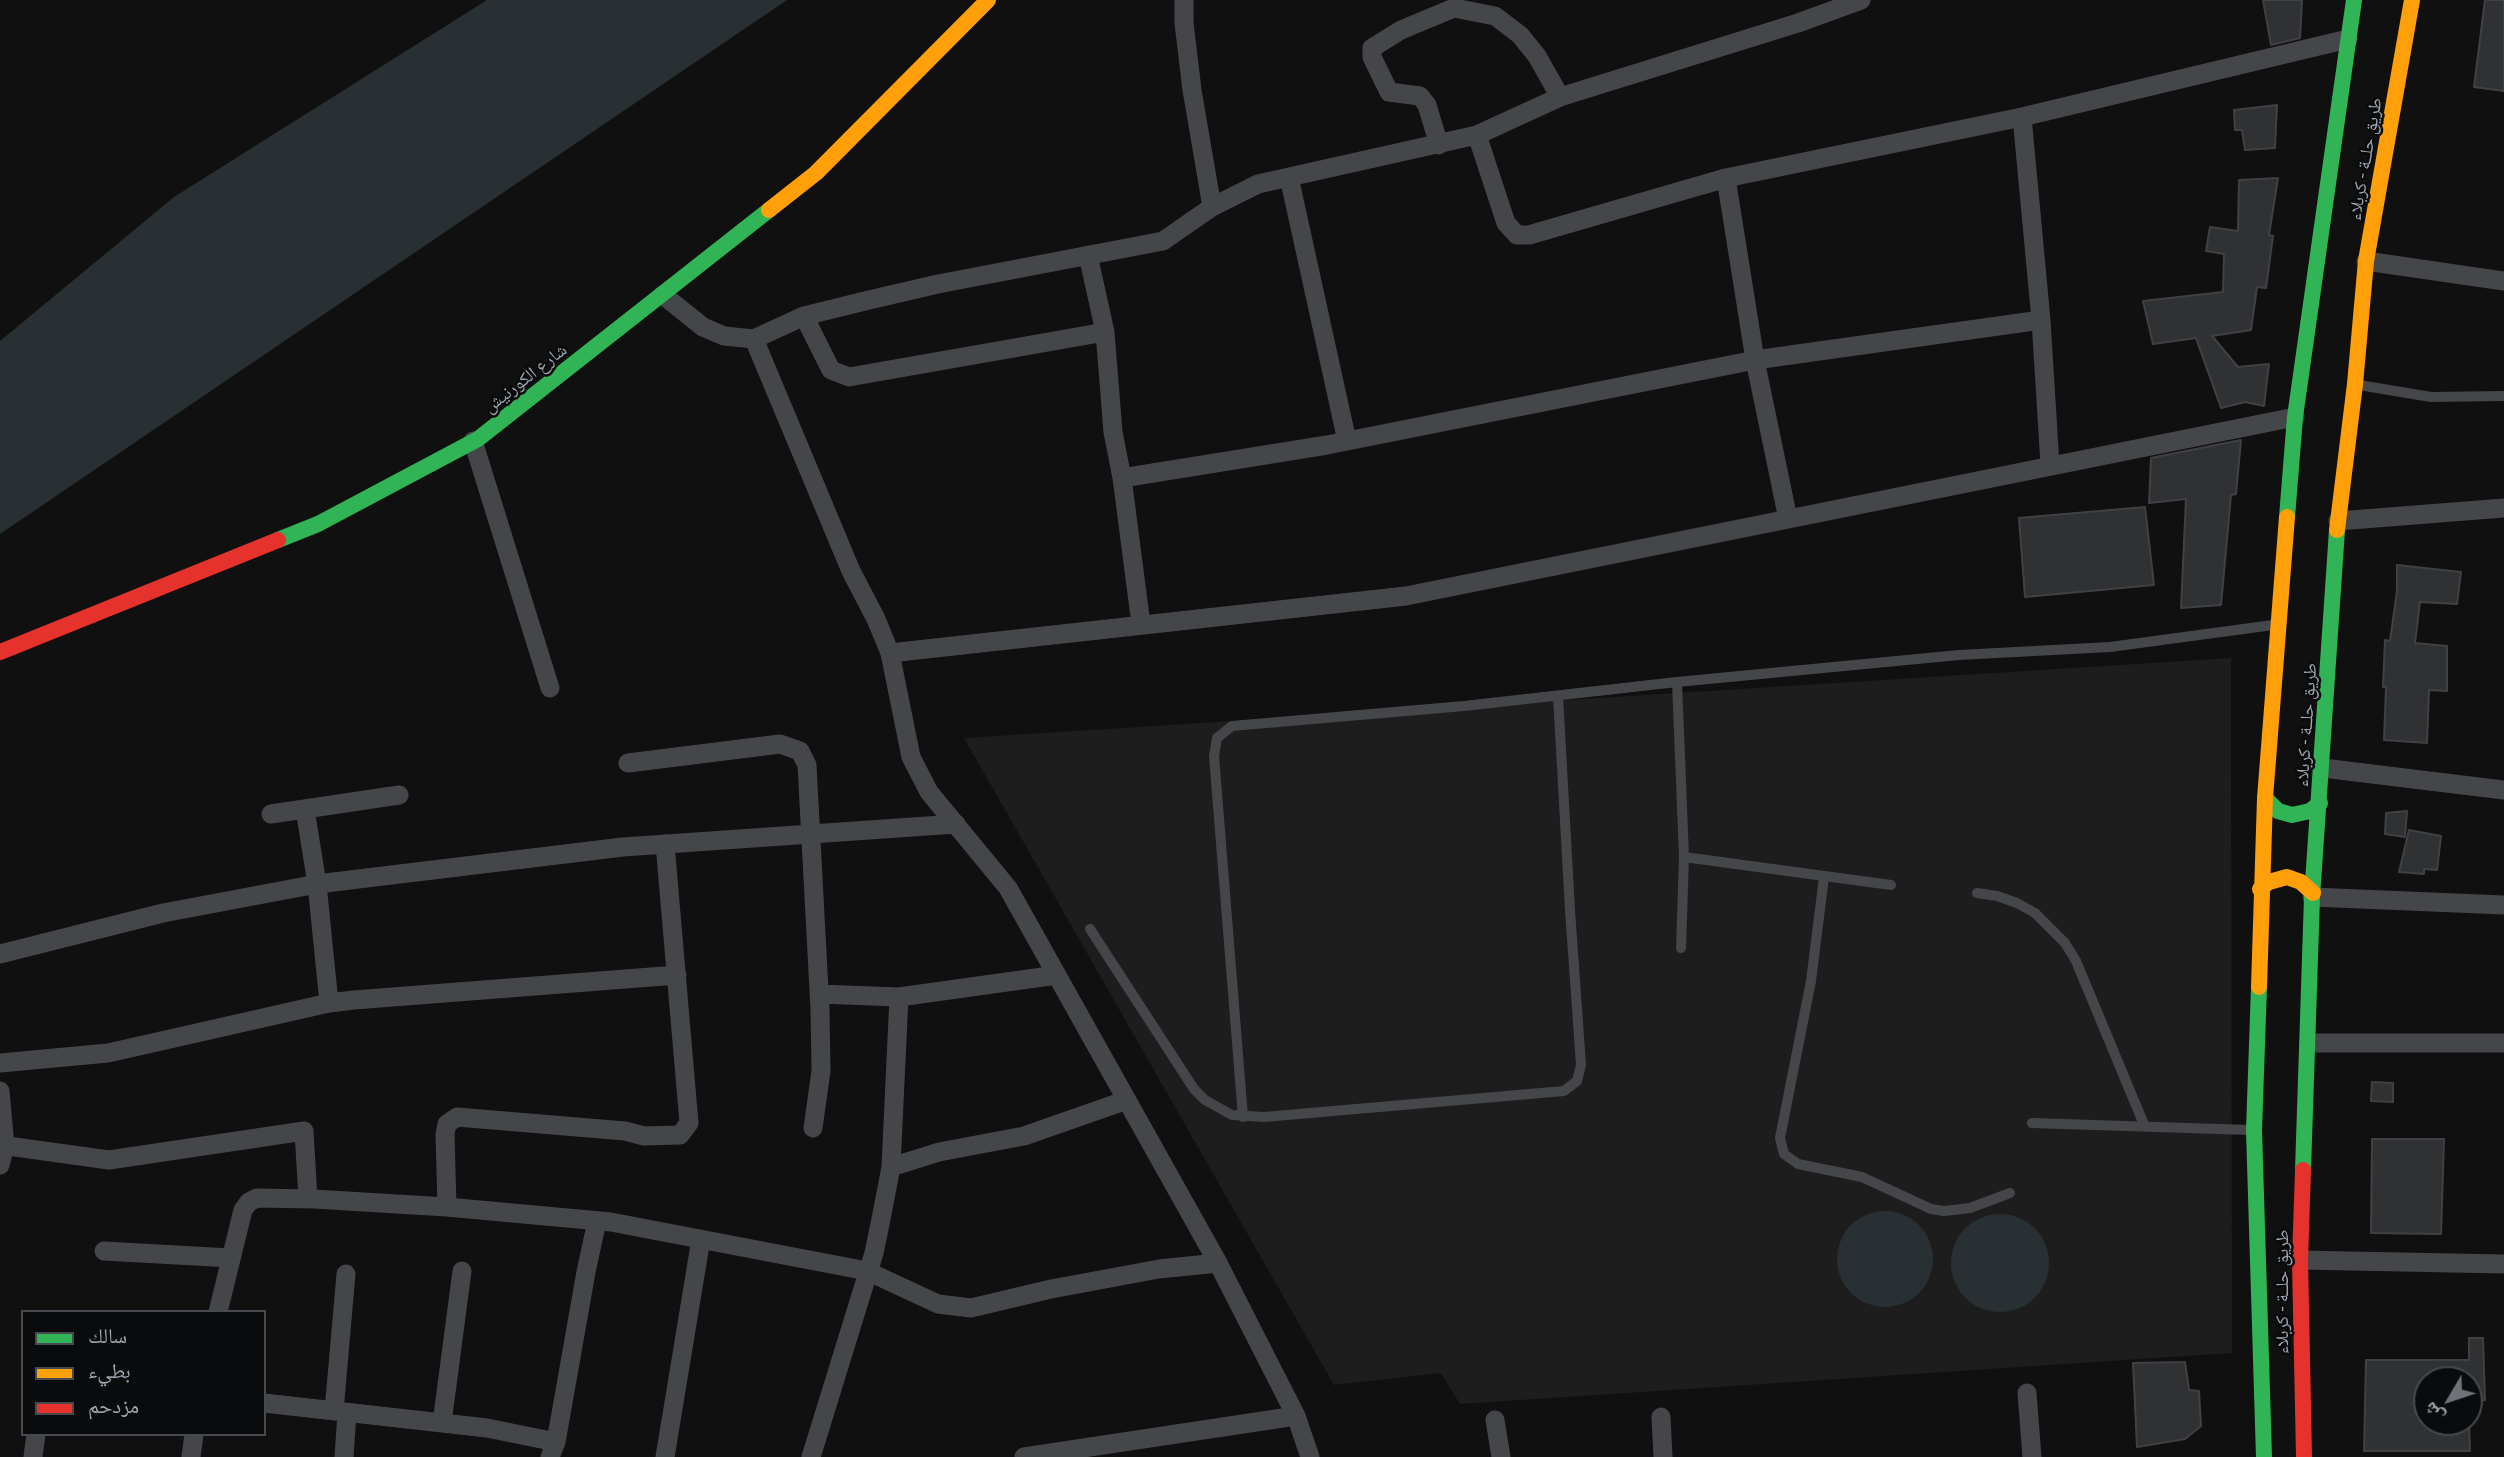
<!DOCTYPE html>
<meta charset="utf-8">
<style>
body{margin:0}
#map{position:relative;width:2504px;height:1457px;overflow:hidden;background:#101010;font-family:Ubuntu,"Noto Naskh Arabic",sans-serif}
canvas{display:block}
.legend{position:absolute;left:21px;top:1310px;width:245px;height:126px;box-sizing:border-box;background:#0a0b0c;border:2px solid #46494e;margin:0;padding:9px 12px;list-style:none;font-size:21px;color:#a1a7b1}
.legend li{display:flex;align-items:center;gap:14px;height:35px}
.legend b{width:35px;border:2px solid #46494e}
.north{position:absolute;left:2413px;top:1366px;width:70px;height:70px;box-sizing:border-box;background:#0a0b0c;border:2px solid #46494e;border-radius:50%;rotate:231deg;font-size:19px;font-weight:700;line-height:28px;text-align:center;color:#a1a7b1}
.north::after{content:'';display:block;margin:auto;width:24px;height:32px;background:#6e7279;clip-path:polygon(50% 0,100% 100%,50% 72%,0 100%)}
</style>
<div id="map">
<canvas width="2504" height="1457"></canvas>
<ul class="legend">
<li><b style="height:9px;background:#30b455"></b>سالك</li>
<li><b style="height:9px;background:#ff9f0a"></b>بطيء</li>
<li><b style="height:9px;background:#e5322d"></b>مزدحم</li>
</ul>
<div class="north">ش</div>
</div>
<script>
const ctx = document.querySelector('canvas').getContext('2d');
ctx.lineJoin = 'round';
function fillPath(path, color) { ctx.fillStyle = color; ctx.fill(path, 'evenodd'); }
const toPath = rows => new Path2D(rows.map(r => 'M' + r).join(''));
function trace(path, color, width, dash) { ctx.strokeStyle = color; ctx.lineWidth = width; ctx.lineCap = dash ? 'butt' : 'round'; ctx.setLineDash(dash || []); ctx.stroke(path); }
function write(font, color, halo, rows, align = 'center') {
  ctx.font = font + ' Ubuntu,"Noto Naskh Arabic",sans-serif'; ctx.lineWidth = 5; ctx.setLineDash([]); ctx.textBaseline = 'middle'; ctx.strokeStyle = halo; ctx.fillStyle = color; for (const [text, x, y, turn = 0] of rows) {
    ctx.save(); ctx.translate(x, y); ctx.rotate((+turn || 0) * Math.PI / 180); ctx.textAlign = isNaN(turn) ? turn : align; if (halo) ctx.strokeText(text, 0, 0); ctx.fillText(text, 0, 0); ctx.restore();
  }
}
fillPath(toPath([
 [2231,658,2232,1353,1460,1404,1441,1373,1334,1385,964,738]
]), '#1d1d1e');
fillPath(toPath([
 [487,0,787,0,0,534,0,341,174,197],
 '1837 1259a48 48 0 1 1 96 0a48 48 0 1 1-96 0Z',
 '1951 1263a49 49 0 1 1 98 0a49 49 0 1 1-98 0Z'
]), '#283034');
const building = toPath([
 [2263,0,2302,0,2300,38,2271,45,2263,0],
 [2485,0,2504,0,2504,91,2474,87,2485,0],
 [2277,105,2275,148,2245,150,2242,130,2235,130,2234,110,2277,105],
 [2278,178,2269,235,2273,236,2266,288,2257,287,2251,330,2212,336,2238,367,2269,364,2264,406,2245,402,2221,408,2196,338,2153,344,2143,301,2223,292,2224,254,2206,251,2210,227,2238,231,2239,180,2278,178],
 [2241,440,2236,494,2231,495,2221,605,2181,608,2186,499,2149,503,2151,458,2241,440],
 [2145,507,2154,585,2025,597,2019,518,2145,507],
 [2397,565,2461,572,2457,604,2420,602,2415,643,2447,646,2447,691,2429,690,2427,743,2384,740,2386,687,2383,687,2385,640,2390,641,2397,591,2397,565],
 [2407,811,2405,837,2385,834,2386,813,2407,811],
 [2409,830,2441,836,2437,870,2424,869,2424,874,2399,872,2409,830],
 [2372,1082,2393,1083,2393,1102,2371,1101,2372,1082],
 [2372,1139,2444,1139,2441,1234,2371,1233,2372,1139],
 [2469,1338,2483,1338,2485,1400,2469,1402,2469,1380,2427,1380,2427,1422,2469,1422,2470,1451,2364,1451,2366,1360,2469,1360,2469,1338],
 [2185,1362,2189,1390,2199,1391,2201,1426,2185,1439,2137,1447,2133,1363,2185,1362]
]);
fillPath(building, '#303133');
trace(building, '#3f4144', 2);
trace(toPath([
 [2359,385,2431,397,2504,396],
 [1677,682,1684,857,1681,948],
 [1684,857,1891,885],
 [1824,877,1811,981,1780,1138,1784,1154,1798,1164,1862,1177,1931,1209,1944,1211,1970,1208,2010,1193],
 [1977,893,1997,896,2017,903,2035,913,2065,943,2076,961,2145,1127],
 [1090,929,1194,1089,1205,1100,1232,1115,1264,1117,1564,1091,1577,1081,1581,1065,1570,910,1558,696],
 [1243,1117,1214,756,1217,738,1232,726,1464,706,1677,682,1959,655,2110,647,2273,625],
 [2032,1123,2250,1130]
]), '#444649', 10);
trace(toPath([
 [1184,0,1184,23,1192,90,1212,207],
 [2022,117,2041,320,2050,465],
 [1477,135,1506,223,1517,235,1529,235,1726,178,2022,117,2348,39],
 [1439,145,1427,105,1420,96,1389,92,1372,57,1372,48,1401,30,1454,8,1495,16,1520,35,1537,56,1560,97],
 [1289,177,1347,441],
 [1726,178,1755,360,1788,519],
 [1088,255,1105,332,1113,432,1122,478,1141,624],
 [2366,261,2504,281],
 [663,295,703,327,724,336,754,339,851,571,876,619,890,653,911,757,929,792,1008,888,1218,1263,1296,1416,1310,1457],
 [804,316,831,370,849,377,1105,332],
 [754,339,804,316,869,300,938,284,1163,241,1212,207,1258,184,1477,135,1560,97,1798,23,1861,0],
 [473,441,550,688],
 [1122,478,1327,445,1755,360,2041,320],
 [2338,521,2504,508],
 [890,653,1406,596,2295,417],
 [628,763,780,744,800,751,807,765,820,1009,821,1071,813,1128],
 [2323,768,2504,790],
 [305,809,317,884,329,1003],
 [271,814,399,795],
 [2312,897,2504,905],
 [0,954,163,913,317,884,623,847,956,824],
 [819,994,899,997,1057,975],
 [2309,1043,2504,1043],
 [0,1063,108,1053,329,1003,354,1000,677,975],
 [0,1091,5,1146,0,1165],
 [0,1145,109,1160,304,1131,308,1199],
 [891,1167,939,1152,1024,1136,1127,1100],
 [447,1207,445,1134,447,1124,457,1117,625,1131,644,1136,680,1135,689,1123,665,844],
 [104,1251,231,1258],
 [2300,1260,2504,1264],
 [218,1312,243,1210,249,1202,257,1198,314,1199,447,1207,611,1222,867,1271,938,1304,971,1308,1051,1289,1159,1269,1218,1263],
 [2027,1393,2032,1457],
 [264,1403,487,1428,556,1442],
 [334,1411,346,1274],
 [1661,1417,1663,1457],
 [1495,1420,1501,1457],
 [442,1423,462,1271],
 [33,1457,36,1434],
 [191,1457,194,1434],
 [344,1457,347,1413],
 [550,1457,556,1442,586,1272,597,1221],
 [665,1457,701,1239],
 [811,1457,874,1253,881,1219,891,1167,899,997],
 [1024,1457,1296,1416]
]), '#444649', 19);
trace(toPath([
 [2287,517,2295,417,2354,0],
 [278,540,318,524,478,439,769,210],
 [2265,798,2278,811,2292,815,2310,811,2320,803],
 [2259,987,2254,1130,2264,1457],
 [2303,1170,2312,897,2337,530]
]), '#30b455', 16);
trace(toPath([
 [769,210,816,173,988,0],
 [2337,530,2355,384,2366,261,2412,0],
 [2260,889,2269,882,2287,877,2301,882,2313,893],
 [2259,987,2265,798,2287,517]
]), '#ff9f0a', 16);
trace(toPath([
 [0,652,278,540],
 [2303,1170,2300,1260,2304,1457]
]), '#e5322d', 16);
write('18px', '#a1a7b1', '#0a0b0c', [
 ["طريق حلــة - كربلاء",2365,159,-80],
 ["شارع الكورنيش",525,378,-38],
 ["طريق حلــة - كربلاء",2306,725,-86],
 ["طريق حلــة - كربلاء",2282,1292,-90]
]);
</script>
